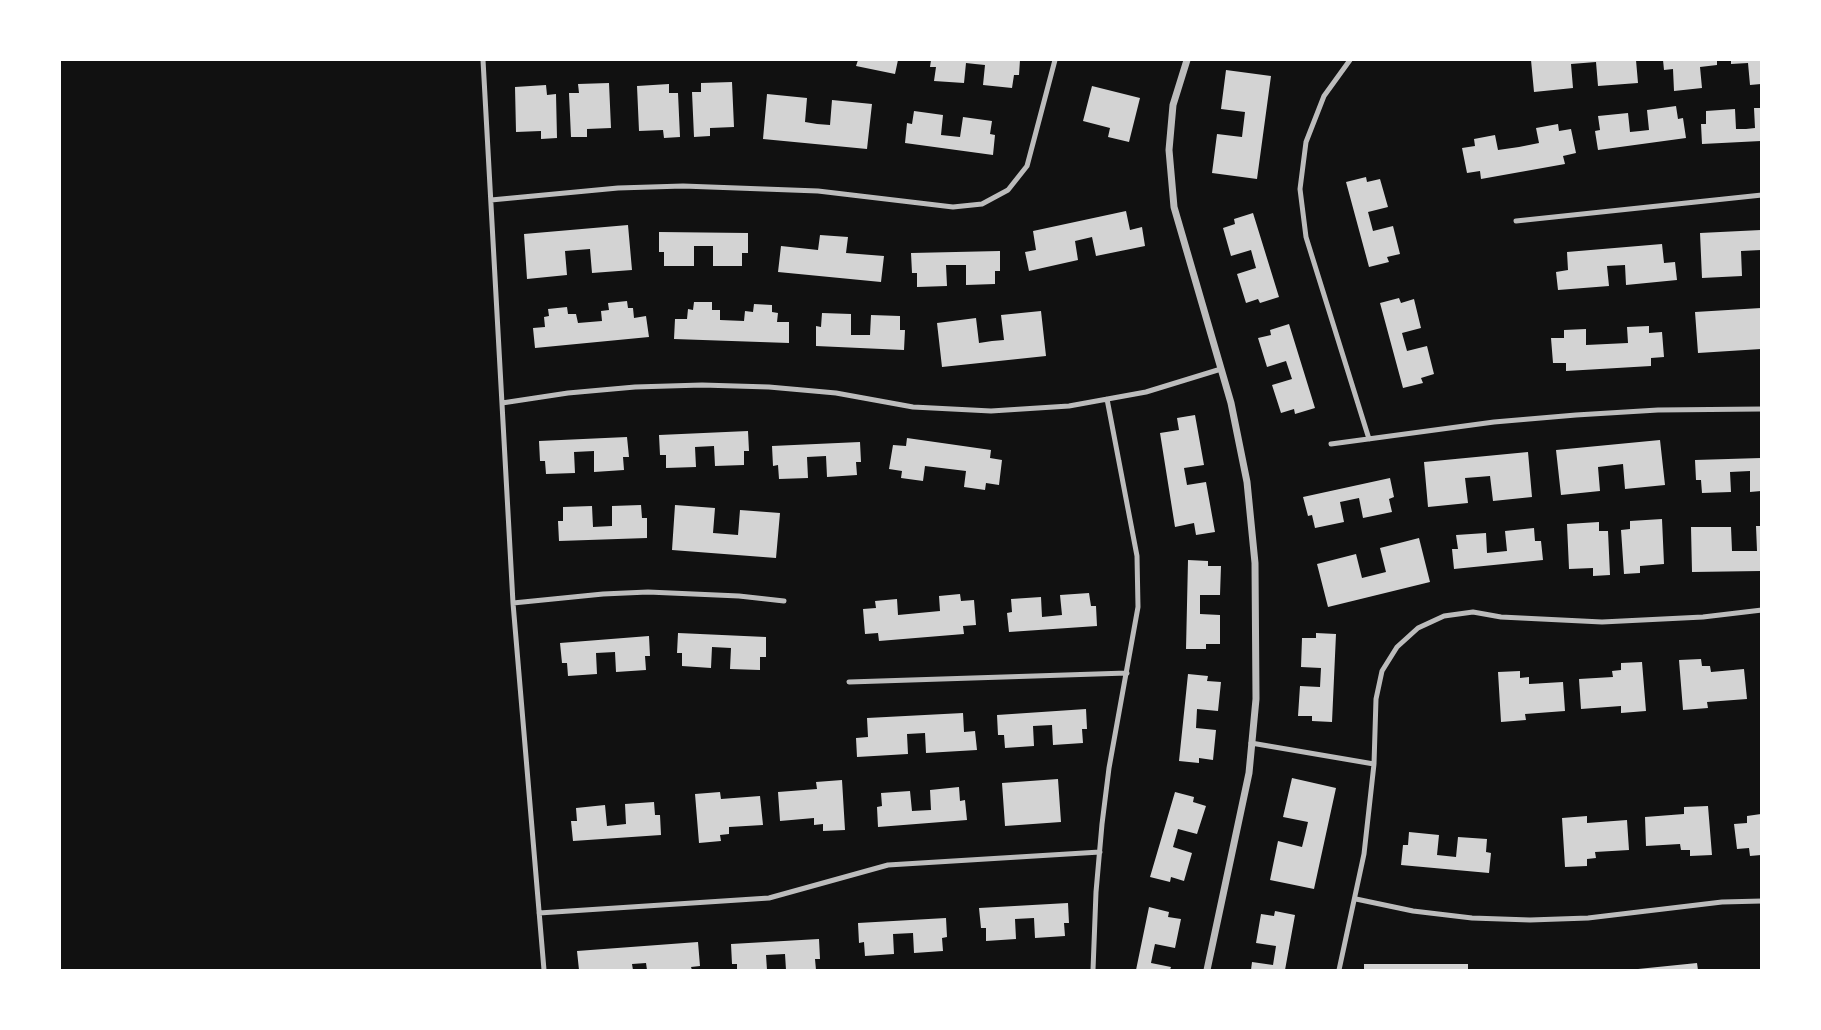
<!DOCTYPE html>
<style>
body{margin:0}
#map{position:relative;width:1821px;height:1030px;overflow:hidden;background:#111;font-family:Signika,sans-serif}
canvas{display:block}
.frame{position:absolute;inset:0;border:61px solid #fff;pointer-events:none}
</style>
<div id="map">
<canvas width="1821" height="1030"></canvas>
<div class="frame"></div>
</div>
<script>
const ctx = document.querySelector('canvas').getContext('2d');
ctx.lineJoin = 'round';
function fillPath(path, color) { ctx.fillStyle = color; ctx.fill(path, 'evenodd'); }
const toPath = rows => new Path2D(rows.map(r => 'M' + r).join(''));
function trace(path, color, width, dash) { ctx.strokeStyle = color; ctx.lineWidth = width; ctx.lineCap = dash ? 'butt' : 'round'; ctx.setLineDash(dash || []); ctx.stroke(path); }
fillPath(toPath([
 [858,60,898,60,895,74,856,66],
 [931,60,1020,60,1019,75,1014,75,1012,88,983,85,985,65,975,64,966,63,964,83,934,81,936,67,930,67],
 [1531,60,1636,60,1638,83,1598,86,1596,62,1571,64,1573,88,1534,92],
 [1663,60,1717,60,1717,65,1700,67,1702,88,1674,91,1673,69,1664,70],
 [1731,60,1761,60,1761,84,1750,85,1748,63,1731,64],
 [1226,70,1271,76,1257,179,1212,173,1217,134,1242,137,1245,112,1221,109],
 [732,82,734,127,710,128,710,136,694,137,692,92,701,92,701,83],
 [609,83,611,128,587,129,587,137,571,137,569,93,579,93,578,84],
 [669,84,669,93,678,93,680,137,664,138,663,130,639,131,637,86],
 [546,85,547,95,556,94,557,138,541,139,541,131,516,132,515,87],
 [1092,86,1140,98,1129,142,1108,137,1110,128,1083,121],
 [767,94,807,98,805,122,817,124,830,125,832,100,872,104,867,149,763,139],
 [1676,106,1678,119,1683,118,1686,138,1598,150,1595,131,1600,130,1598,116,1628,113,1630,132,1640,131,1649,130,1647,110],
 [1754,108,1761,108,1761,141,1702,144,1701,124,1706,124,1706,111,1735,109,1736,129,1746,129,1755,128],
 [914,111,943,115,941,135,960,137,963,117,992,121,990,134,995,135,993,155,905,143,907,123,912,124],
 [1558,124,1559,131,1571,129,1576,153,1563,156,1565,164,1481,179,1480,171,1467,173,1462,148,1475,146,1474,139,1495,135,1498,150,1519,147,1539,143,1536,128],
 [1366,177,1367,182,1380,179,1388,207,1368,212,1373,231,1393,226,1400,254,1387,257,1389,262,1369,267,1346,182],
 [1126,211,1130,230,1142,227,1145,246,1096,256,1092,237,1075,241,1078,260,1029,271,1025,252,1036,250,1033,231],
 [1253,213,1279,297,1260,303,1258,299,1246,303,1237,274,1256,268,1251,250,1231,256,1223,228,1235,224,1234,219],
 [628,225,632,270,592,273,590,249,565,251,567,275,527,279,524,234],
 [1761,230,1761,250,1741,251,1742,276,1702,278,1700,233],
 [659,232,748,233,748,253,742,253,742,266,713,266,713,246,694,246,694,266,664,266,664,252,659,252],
 [820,235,848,237,846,253,884,256,881,282,778,272,781,246,818,250],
 [1662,244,1664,263,1675,262,1677,280,1626,285,1625,265,1607,266,1609,286,1558,290,1556,272,1568,270,1567,252],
 [1000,251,1000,271,995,271,995,284,966,285,966,265,946,265,947,286,917,287,917,273,912,273,911,253],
 [1399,298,1401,303,1414,299,1421,328,1402,333,1407,351,1427,346,1434,374,1421,378,1423,383,1403,388,1380,303],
 [627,301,628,308,633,308,634,318,646,316,649,337,535,348,533,328,545,327,544,317,549,316,548,309,567,307,568,314,576,314,578,323,602,321,601,311,609,310,608,303],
 [694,302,712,302,712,310,720,310,720,320,744,321,745,311,753,312,754,304,772,305,772,312,778,313,777,322,789,322,789,343,674,339,675,319,687,319,688,309,693,310],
 [1761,308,1761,349,1698,353,1695,312],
 [1041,311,1046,356,942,367,937,323,976,318,979,343,992,341,1004,340,1001,315],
 [822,313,851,314,851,335,870,335,871,315,900,316,900,330,905,330,904,350,816,346,816,326,821,327],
 [1289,324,1315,408,1295,414,1294,409,1281,413,1272,385,1292,379,1286,361,1267,367,1258,338,1271,335,1270,330],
 [1649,326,1649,333,1662,332,1664,357,1651,358,1651,366,1566,371,1566,363,1553,363,1551,338,1564,338,1564,330,1586,329,1586,345,1628,343,1627,327],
 [1195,415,1204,465,1184,468,1187,485,1206,482,1215,532,1196,535,1194,523,1175,527,1160,433,1179,430,1177,418],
 [748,431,749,451,744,451,744,465,715,466,714,446,695,447,696,467,666,468,666,455,660,455,659,435],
 [627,437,629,457,623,457,624,470,594,472,594,451,574,452,575,473,546,474,545,461,540,461,539,441],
 [907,438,991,450,990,458,1002,460,999,485,986,483,985,490,964,487,966,471,925,466,923,481,901,478,902,471,889,469,893,445,906,446],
 [1660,440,1665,485,1625,489,1623,464,1598,467,1600,491,1561,495,1556,450],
 [860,442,861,462,856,462,857,475,827,477,826,456,807,457,808,478,779,479,778,465,773,466,772,446],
 [1528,452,1532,497,1493,501,1490,476,1478,477,1465,478,1468,503,1428,507,1424,462],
 [1761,458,1761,491,1750,492,1750,471,1730,472,1731,492,1702,493,1701,480,1696,480,1695,460],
 [1390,478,1394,497,1389,499,1392,512,1363,518,1359,498,1340,502,1344,522,1315,528,1312,515,1308,516,1303,497],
 [641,505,642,518,647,518,647,538,559,541,558,521,563,521,563,507,592,506,593,527,612,526,612,506],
 [675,505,715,508,713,533,738,535,740,510,780,513,776,558,672,550],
 [1662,519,1664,564,1640,566,1640,573,1624,574,1621,530,1630,529,1630,521],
 [1599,522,1599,531,1608,531,1610,575,1593,576,1593,568,1569,569,1567,524],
 [1756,526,1761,526,1761,571,1692,572,1691,527,1731,527,1732,551,1757,551],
 [1534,528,1535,541,1541,541,1543,560,1454,569,1452,549,1458,549,1456,535,1486,533,1487,553,1507,551,1505,531],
 [1419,538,1430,582,1328,607,1317,564,1356,554,1362,578,1386,572,1380,548],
 [1188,560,1208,561,1208,566,1221,566,1220,595,1200,595,1200,614,1220,615,1220,644,1206,644,1206,649,1186,649],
 [1089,593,1091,606,1096,606,1097,626,1009,632,1007,613,1012,612,1011,599,1041,597,1042,617,1062,615,1060,595],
 [960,594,961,601,974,600,976,625,963,626,964,634,879,641,878,633,865,634,863,609,876,608,875,601,897,599,898,615,940,611,939,596],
 [678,633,766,637,766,657,760,657,760,670,730,669,731,648,712,647,711,668,682,666,682,653,677,653],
 [1316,633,1336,634,1332,722,1312,721,1312,716,1298,716,1300,686,1320,687,1321,668,1301,667,1302,638,1316,638],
 [649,636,650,656,645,656,646,670,616,672,615,652,596,653,597,674,568,676,567,663,562,663,560,643],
 [1701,659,1702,666,1710,666,1711,672,1744,669,1747,699,1707,702,1708,708,1683,710,1679,660],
 [1642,662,1646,711,1621,713,1621,706,1581,709,1579,679,1613,677,1612,671,1621,670,1621,663],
 [1520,671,1520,678,1529,677,1529,684,1563,682,1565,711,1525,714,1526,720,1501,722,1498,672],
 [1188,674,1208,676,1207,681,1221,682,1218,711,1197,709,1196,728,1216,730,1213,760,1199,758,1199,763,1179,761],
 [1086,709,1087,729,1082,729,1083,743,1053,745,1052,725,1033,726,1034,746,1005,748,1004,735,998,735,997,715],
 [963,713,964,732,975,731,977,750,926,753,925,733,907,734,908,754,857,757,856,738,868,737,867,718],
 [1292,778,1336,788,1314,889,1270,880,1278,841,1302,847,1305,835,1308,822,1283,817],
 [1058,779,1061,822,1005,826,1002,783],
 [842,780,845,830,823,831,823,824,814,825,814,818,780,821,778,792,817,789,816,782],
 [959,787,960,801,965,800,967,820,878,827,877,807,882,806,881,793,910,791,912,811,931,810,930,790],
 [720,792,721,799,760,796,763,825,729,827,729,834,720,835,721,841,699,843,695,794],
 [1175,792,1194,797,1193,802,1206,806,1197,834,1178,829,1173,847,1192,853,1184,881,1171,877,1170,882,1150,877],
 [654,802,655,815,660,815,661,835,573,841,571,821,577,821,576,808,605,805,607,826,626,824,625,804],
 [1708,806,1712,855,1690,856,1690,850,1681,850,1680,844,1646,846,1645,817,1684,814,1684,807],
 [1761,814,1761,855,1750,856,1749,848,1737,849,1734,824,1747,823,1747,816],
 [1587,816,1587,823,1627,820,1629,850,1595,852,1596,858,1587,859,1587,866,1565,867,1562,818],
 [1409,832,1439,835,1437,855,1456,857,1458,837,1487,839,1486,852,1491,853,1489,873,1401,865,1403,845,1408,845],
 [1068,903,1069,923,1064,923,1065,936,1035,938,1034,918,1015,919,1016,939,986,941,986,928,981,928,979,908],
 [1149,907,1169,912,1168,917,1181,919,1175,948,1155,944,1153,953,1151,963,1171,967,1170,970,1136,970],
 [1275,911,1295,915,1285,970,1251,970,1252,962,1273,965,1276,946,1256,943,1261,914,1274,916],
 [946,918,947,937,942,938,943,951,914,953,913,933,893,934,894,954,865,956,864,942,859,943,858,923],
 [819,939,820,959,815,959,816,970,786,970,785,954,766,955,767,970,737,970,737,964,732,964,731,944],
 [698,942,700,966,691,967,692,970,647,970,646,963,632,964,633,970,579,970,577,951],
 [1697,963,1698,970,1638,970,1638,969],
 [1364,964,1468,964,1468,970,1364,970]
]), '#d3d3d3');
trace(toPath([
 [483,60,513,603,544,970],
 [1350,60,1324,96,1306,142,1300,189,1306,237,1369,439],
 [491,200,618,188,683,186,818,191,953,207,982,204,1008,190,1027,166,1055,60],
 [1516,221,1762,195],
 [502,403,568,393,635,387,702,385,769,387,836,393,913,407,991,411,1069,406,1146,392,1221,369],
 [1331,444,1494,422,1576,415,1658,410,1762,409],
 [513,603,603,594,648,592,739,596,784,601],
 [849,682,1127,673],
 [1251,743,1374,764],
 [1356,899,1413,911,1472,918,1530,920,1588,918,1722,902,1762,901],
 [539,913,769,898,888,865,1100,852],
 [1093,970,1096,892,1102,824,1109,768,1138,607,1137,556,1107,399],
 [1339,970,1364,854,1374,764,1376,699,1382,671,1397,647,1418,628,1444,616,1473,612,1501,617,1602,622,1703,617,1762,610]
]), '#bcbcbc', 5);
trace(toPath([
 [1187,60,1173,105,1169,150,1174,207,1231,403,1247,482,1255,563,1256,699,1249,773,1207,970]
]), '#bcbcbc', 7);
</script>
